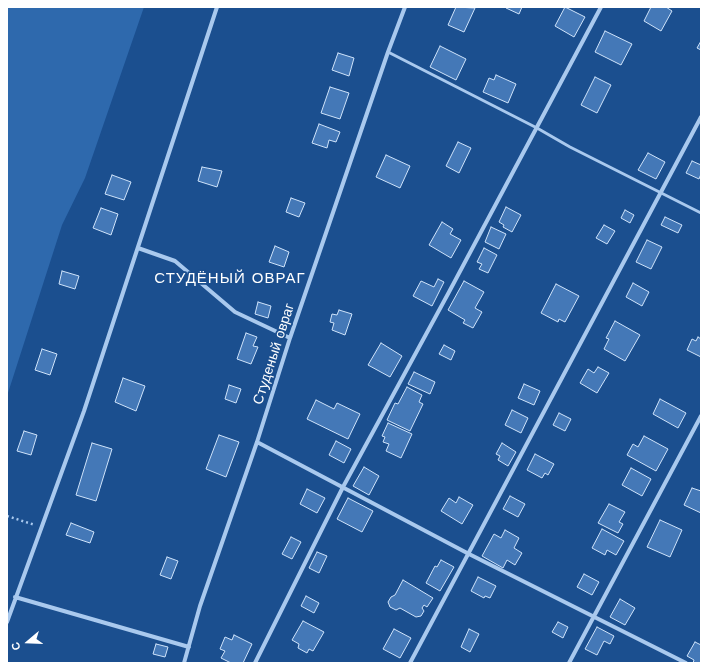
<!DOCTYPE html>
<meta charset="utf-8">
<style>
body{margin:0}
#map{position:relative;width:708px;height:670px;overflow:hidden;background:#1b4f8f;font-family:"Work Sans",sans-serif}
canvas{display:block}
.frame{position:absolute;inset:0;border:8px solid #fff;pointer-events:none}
.north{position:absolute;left:8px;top:622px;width:40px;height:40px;-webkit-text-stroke:3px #1b4f8f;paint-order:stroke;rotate:251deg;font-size:11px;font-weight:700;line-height:16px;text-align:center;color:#fff}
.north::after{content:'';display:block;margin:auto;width:14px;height:18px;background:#fff;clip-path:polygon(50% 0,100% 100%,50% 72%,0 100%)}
</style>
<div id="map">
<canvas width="708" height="670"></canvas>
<div class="frame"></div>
<div class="north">С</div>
</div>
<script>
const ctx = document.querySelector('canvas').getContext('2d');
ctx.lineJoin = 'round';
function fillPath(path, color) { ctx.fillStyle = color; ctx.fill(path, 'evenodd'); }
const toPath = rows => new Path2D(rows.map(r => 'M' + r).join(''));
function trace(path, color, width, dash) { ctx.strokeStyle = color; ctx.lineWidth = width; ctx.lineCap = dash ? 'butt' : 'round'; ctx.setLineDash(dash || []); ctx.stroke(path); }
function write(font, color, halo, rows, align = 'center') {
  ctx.font = font + ' "Work Sans",sans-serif'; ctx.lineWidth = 3.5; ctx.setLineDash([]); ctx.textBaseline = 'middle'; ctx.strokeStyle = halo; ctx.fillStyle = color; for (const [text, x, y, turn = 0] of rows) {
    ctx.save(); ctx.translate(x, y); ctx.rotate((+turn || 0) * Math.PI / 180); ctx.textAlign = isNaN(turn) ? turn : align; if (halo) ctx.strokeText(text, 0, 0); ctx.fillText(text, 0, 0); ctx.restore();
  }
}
fillPath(toPath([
 [7,7,144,7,85,178,62,225,7,396]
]), '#2e69ad');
const building = toPath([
 [456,7,475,8,464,32,448,25,456,7],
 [507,7,522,7,519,14,506,8,507,7],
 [565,7,585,17,574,37,555,26,565,7],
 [651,7,666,7,672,11,661,31,644,21,651,7],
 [605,31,632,44,621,65,595,52,605,31],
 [701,41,701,50,697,48,701,41],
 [440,46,466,59,456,80,430,67,440,46],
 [338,53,354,58,349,76,332,70,338,53],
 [496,75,516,84,508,103,483,92,489,78,494,80,496,75],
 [595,77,611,85,597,113,581,105,595,77],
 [330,87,349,93,340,119,321,113,330,87],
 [319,124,340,132,336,142,329,140,327,148,312,143,319,124],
 [458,142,471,148,459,173,446,166,458,142],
 [648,153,665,162,656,179,638,170,648,153],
 [386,155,410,166,400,188,376,177,386,155],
 [692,161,701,165,701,174,699,179,686,173,692,161],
 [202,167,222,171,217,187,198,181,202,167],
 [112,175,131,182,124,200,105,194,112,175],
 [291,198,305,203,299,217,286,212,291,198],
 [506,207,521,215,512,232,503,227,504,225,499,222,506,207],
 [101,208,118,214,111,235,93,228,101,208],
 [625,210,634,215,630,223,621,218,625,210],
 [665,217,682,225,678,233,661,225,665,217],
 [442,222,453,229,450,234,461,240,451,258,429,245,442,222],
 [604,225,615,231,607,244,596,238,604,225],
 [491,227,506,234,499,249,485,242,491,227],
 [647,240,662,247,651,269,636,262,647,240],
 [275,246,289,252,284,267,269,262,275,246],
 [484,248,497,255,488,273,479,269,482,264,477,262,484,248],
 [62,271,79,276,75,289,59,284,62,271],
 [438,279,444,282,432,306,413,296,421,281,434,287,438,279],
 [464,281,484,292,475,308,482,312,473,328,463,323,465,320,448,310,464,281],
 [633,283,649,292,642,306,626,297,633,283],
 [556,284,579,296,565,322,559,319,558,322,541,313,556,284],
 [258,302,271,306,268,318,255,314,258,302],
 [339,310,352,314,345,335,332,330,334,323,330,322,332,314,337,315,339,310],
 [615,321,640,335,625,361,604,349,609,339,606,338,615,321],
 [246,333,257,337,253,346,258,347,251,364,237,359,246,333],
 [698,337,701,339,701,357,687,350,692,339,696,341,698,337],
 [381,343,402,356,390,377,368,365,381,343],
 [444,345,455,351,451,360,439,354,444,345],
 [42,349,57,354,50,375,35,370,42,349],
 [598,367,609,373,597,393,580,383,588,369,594,373,598,367],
 [414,372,435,382,430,394,408,384,414,372],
 [123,378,145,386,136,411,115,402,123,378],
 [524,384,540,391,534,405,518,398,524,384],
 [229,385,241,389,236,403,225,399,229,385],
 [407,387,422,395,419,402,423,404,410,431,387,420,395,403,398,404,407,387],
 [660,399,686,413,678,428,653,414,660,399],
 [316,400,334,409,337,403,360,414,348,439,307,419,316,400],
 [512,410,528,418,521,433,505,425,512,410],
 [559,413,571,419,565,431,553,425,559,413],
 [388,423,412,434,401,458,386,451,389,444,383,442,385,437,382,436,388,423],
 [24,431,37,435,31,455,17,451,24,431],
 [219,435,239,442,226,477,206,469,219,435],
 [644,436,668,449,656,471,627,455,633,444,638,447,644,436],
 [336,441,351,449,344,463,329,455,336,441],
 [92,443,112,449,96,501,76,495,92,443],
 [502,443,516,452,508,466,498,460,500,456,496,454,502,443],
 [535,454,554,464,548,475,545,473,542,478,527,470,535,454],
 [364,467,379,476,369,495,353,486,364,467],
 [631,468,651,479,642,496,622,485,631,468],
 [692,488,701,491,701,513,684,505,692,488],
 [307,489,325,498,317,513,300,504,307,489],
 [510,496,525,504,518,517,503,509,510,496],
 [459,497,473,505,462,524,441,511,449,498,456,503,459,497],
 [348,498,373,511,362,532,337,519,348,498],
 [609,504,625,512,619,522,623,524,618,533,598,523,609,504],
 [660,520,682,530,670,557,647,547,660,520],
 [71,523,94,532,90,543,66,535,71,523],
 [602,529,624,541,616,555,607,550,605,555,592,548,602,529],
 [505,530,519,538,514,548,522,553,515,565,507,560,503,568,482,556,494,534,501,538,505,530],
 [291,537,301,542,292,559,282,554,291,537],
 [317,552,327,556,319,573,309,568,317,552],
 [167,557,178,561,171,579,160,575,167,557],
 [441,560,454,567,440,591,426,583,435,566,437,567,441,560],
 [584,574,599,582,592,595,577,587,584,574],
 [478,577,496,586,490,598,485,596,484,598,471,591,478,577],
 [403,580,433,598,427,607,424,605,422,608,424,611,421,616,416,617,400,608,396,610,390,607,388,602,391,597,395,595,403,580],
 [306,596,319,603,314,613,301,606,306,596],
 [620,599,635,608,625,625,610,617,620,599],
 [303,621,324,632,313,651,309,649,307,653,298,648,299,644,292,640,303,621],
 [558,622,568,627,563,638,552,632,558,622],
 [597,627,614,636,610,644,604,641,597,655,585,649,597,627],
 [394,629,411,638,400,658,383,649,394,629],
 [469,629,479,634,470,652,461,647,469,629],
 [234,635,252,644,243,663,231,663,221,658,225,651,220,649,225,637,232,640,234,635],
 [695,642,701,645,701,663,693,663,694,660,687,656,695,642],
 [156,644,168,647,165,657,153,654,156,644]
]);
fillPath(building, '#4478b7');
trace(building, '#cfe3fa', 1);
trace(toPath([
 [7,516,35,525]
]), '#a9c9ee', 2.5, [2, 3]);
trace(toPath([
 [388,52,537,128,570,147,701,213]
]), '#a9c9ee', 3);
trace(toPath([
 [138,248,175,261,235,312,290,338],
 [257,442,469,554,686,663],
 [15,597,189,647],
 [7,622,84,411,217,7],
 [184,663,200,606,257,442,290,338,388,52,405,7],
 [255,663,343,487,449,292,601,7],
 [410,663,701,117],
 [569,663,701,416]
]), '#a9c9ee', 4);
write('14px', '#fff', '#1b4f8f', [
 ["Студеный овраг",274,354,-72]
]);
ctx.letterSpacing = '1px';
write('15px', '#fff', '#1b4f8f', [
 ["СТУДЁНЫЙ ОВРАГ",230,279]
]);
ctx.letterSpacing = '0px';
</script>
